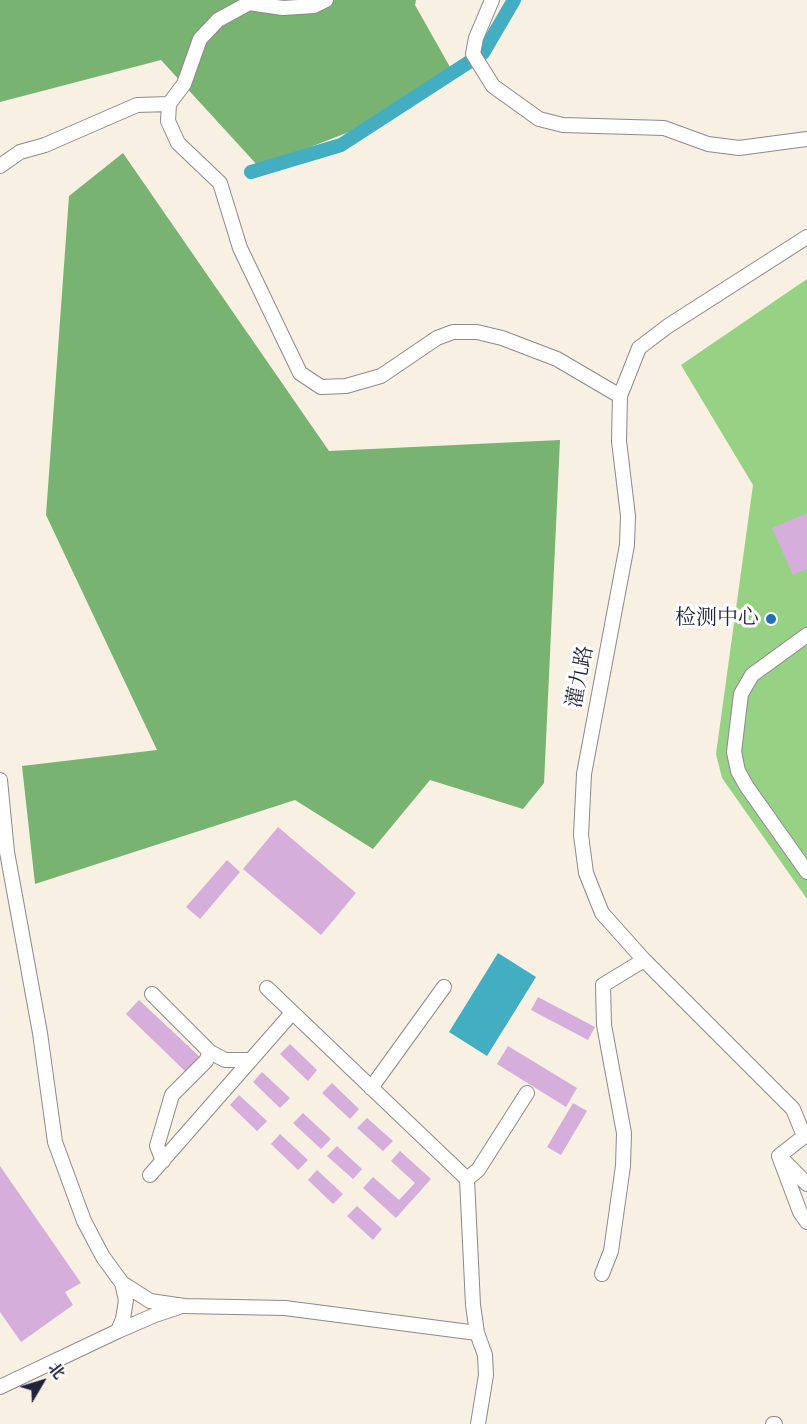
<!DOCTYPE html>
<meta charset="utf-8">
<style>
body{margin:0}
#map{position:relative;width:807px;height:1424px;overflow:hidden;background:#f8f0e2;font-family:"Libre Bodoni","Noto Serif SC",serif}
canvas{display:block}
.north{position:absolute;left:12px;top:1352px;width:60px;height:60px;-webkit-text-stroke:4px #fff;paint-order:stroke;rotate:52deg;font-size:16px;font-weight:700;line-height:24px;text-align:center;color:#22223b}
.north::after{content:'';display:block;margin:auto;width:21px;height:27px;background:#22223b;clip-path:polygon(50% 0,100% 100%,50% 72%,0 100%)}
</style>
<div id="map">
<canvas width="807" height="1424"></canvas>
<div class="north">北</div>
</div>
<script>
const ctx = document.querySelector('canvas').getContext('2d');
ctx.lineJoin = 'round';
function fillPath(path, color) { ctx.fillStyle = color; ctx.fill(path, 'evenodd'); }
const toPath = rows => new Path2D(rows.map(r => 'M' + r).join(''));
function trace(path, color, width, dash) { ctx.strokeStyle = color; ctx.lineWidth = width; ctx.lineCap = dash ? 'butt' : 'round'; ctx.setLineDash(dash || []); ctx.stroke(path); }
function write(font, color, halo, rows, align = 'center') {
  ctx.font = font + ' "Libre Bodoni","Noto Serif SC",serif'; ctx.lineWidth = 6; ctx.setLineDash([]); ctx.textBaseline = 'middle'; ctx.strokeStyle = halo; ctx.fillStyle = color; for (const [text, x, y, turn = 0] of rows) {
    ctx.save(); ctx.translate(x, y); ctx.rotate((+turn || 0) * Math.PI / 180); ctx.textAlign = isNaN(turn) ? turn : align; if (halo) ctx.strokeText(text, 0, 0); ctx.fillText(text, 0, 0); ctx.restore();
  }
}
fillPath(toPath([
 [807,279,807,899,722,778,716,754,753,485,681,365]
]), '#97d184');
fillPath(toPath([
 [0,0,416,0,415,5,450,67,367,125,259,167,161,60,0,102],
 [123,153,329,451,560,440,544,783,523,809,430,780,373,849,295,800,35,884,22,766,157,750,46,515,69,196]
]), '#79b372');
fillPath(toPath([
 [498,953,536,977,487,1056,449,1032]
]), '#43adc2');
trace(toPath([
 [251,172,341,145,483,53,514,0]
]), '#43adc2', 14);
fillPath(toPath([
 [807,513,807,569,793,575,772,528],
 [278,827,356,893,321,935,243,869],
 [227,860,240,872,200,919,186,907],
 [538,997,595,1027,588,1040,531,1010],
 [139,1000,202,1059,188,1074,126,1014],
 [290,1044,317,1070,308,1081,280,1054],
 [508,1046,577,1088,566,1107,497,1064],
 [262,1072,290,1098,280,1108,253,1082],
 [332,1083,359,1109,350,1119,322,1093],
 [239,1095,267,1121,257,1131,230,1105],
 [573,1103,587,1111,561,1155,547,1147],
 [303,1113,331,1139,321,1149,293,1123],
 [367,1118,393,1141,383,1151,357,1128],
 [280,1134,308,1160,298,1170,271,1144],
 [337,1146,362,1169,353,1179,327,1156],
 [400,1151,431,1179,396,1218,363,1188,373,1177,399,1200,415,1183,391,1161],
 [0,1166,81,1283,65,1292,73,1305,21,1342,0,1312],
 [317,1170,343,1194,333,1204,308,1180],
 [357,1206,382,1229,373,1240,347,1216]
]), '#d5aedb');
const minor = toPath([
 [326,0,314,6,283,8,249,3,218,20,200,39,184,84,169,104,168,121,178,143,220,183,240,248,300,373,321,387,346,386,381,376,437,338,453,332,477,332,502,338,557,359,620,396],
 [492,0,476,38,473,54,493,86,539,119,563,125,664,128,708,144,739,148,807,139],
 [0,166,20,152,45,145,137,105,169,104],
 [807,635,752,675,741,694,734,752,738,771,747,787,807,872],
 [0,780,7,852,40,1033,55,1142,84,1221,103,1257,122,1283,150,1301,184,1306,285,1308,477,1333,485,1355,486,1375,478,1424],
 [267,988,467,1179,473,1305,477,1333],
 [152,994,210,1052,225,1060,251,1060],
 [371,1088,444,987],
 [804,1136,793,1109,644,960,602,913,586,873,581,835,584,774,627,545,628,516,619,441,620,396,639,348,668,326,807,237],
 [779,1156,800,1212,807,1222],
 [779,1156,807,1134],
 [783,1160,807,1184],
 [163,1161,157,1146,172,1095,206,1061,210,1052],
 [150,1175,292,1013],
 [467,1179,478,1170,527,1093],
 [602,1274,611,1251,623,1166,624,1133,604,1025,603,985,644,960],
 [118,1331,123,1319,126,1300,122,1283],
 [0,1387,118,1331,155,1315,179,1307],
 [773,1424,775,1424]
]);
trace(minor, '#8d898e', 16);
trace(minor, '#fff', 14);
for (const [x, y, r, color] of [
 [771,619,6,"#1f6fb2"]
]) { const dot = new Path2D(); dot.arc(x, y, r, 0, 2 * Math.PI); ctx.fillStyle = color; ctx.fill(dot); trace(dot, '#fff', 2); }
write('21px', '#22223b', '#fff', [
 ["检测中心",759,619]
], 'right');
write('21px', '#22223b', '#fff', [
 ["灌九路",581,677,-79]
]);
</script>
